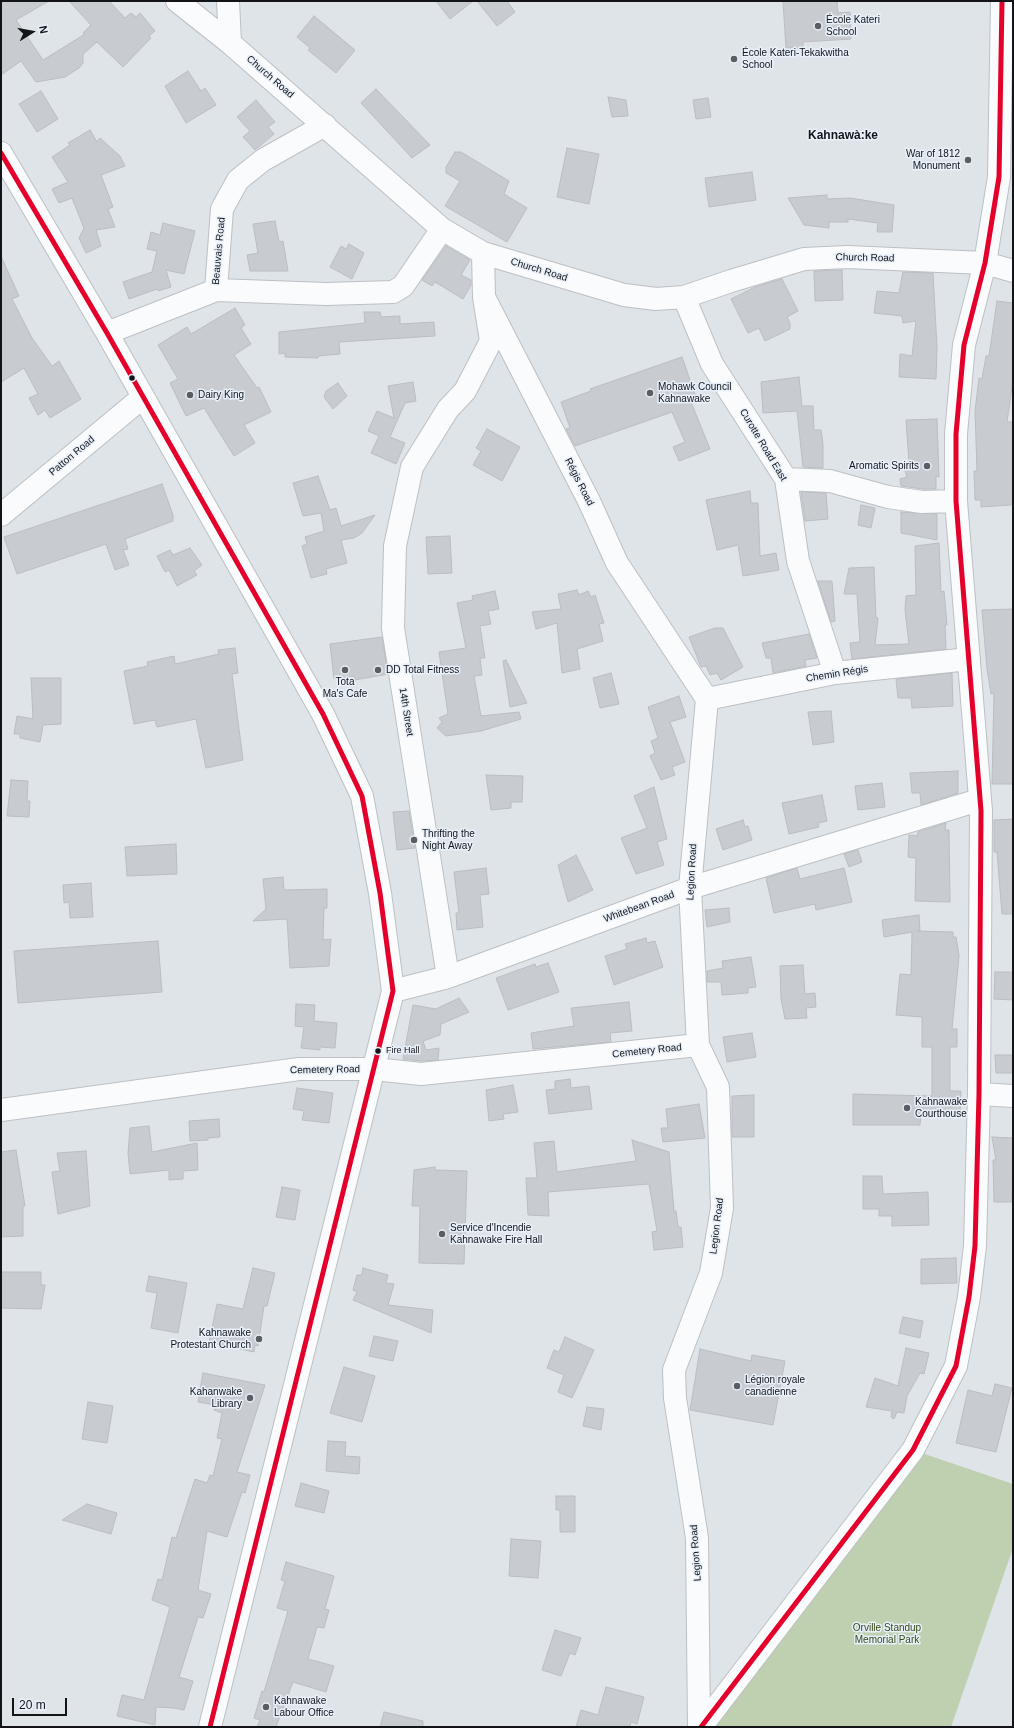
<!DOCTYPE html>
<meta charset="utf-8">
<style>
body{margin:0}
#map{position:relative;width:1014px;height:1728px;overflow:hidden;background:#dfe4e9;font-family:Arial,sans-serif}
canvas{display:block}
.frame{position:absolute;inset:0;border:2px solid #121418;pointer-events:none}
.north{position:absolute;left:12px;top:12px;width:40px;height:40px;-webkit-text-stroke:3px #e8f0fa;paint-order:stroke;rotate:79deg;font-size:11px;font-weight:700;line-height:16px;text-align:center;color:#121418}
.north::after{content:'';display:block;margin:auto;width:14px;height:18px;background:#121418;clip-path:polygon(50% 0,100% 100%,50% 72%,0 100%)}
.scale{position:absolute;left:12px;top:1698px;width:55px;height:18px;box-sizing:border-box;border:2px solid #121418;border-top:0;padding-left:5px;font-size:12px;line-height:14px;white-space:nowrap;color:#121418;-webkit-text-stroke:3px #e8f0fa;paint-order:stroke}
</style>
<div id="map">
<canvas width="1014" height="1728"></canvas>
<div class="frame"></div>
<div class="north">N</div>
<div class="scale">20 m</div>
</div>
<script>
const ctx = document.querySelector('canvas').getContext('2d');
ctx.lineJoin = 'round';
function fillPath(path, color) { ctx.fillStyle = color; ctx.fill(path, 'evenodd'); }
const toPath = rows => new Path2D(rows.map(r => 'M' + r).join(''));
function trace(path, color, width, dash) { ctx.strokeStyle = color; ctx.lineWidth = width; ctx.lineCap = dash ? 'butt' : 'round'; ctx.setLineDash(dash || []); ctx.stroke(path); }
function write(font, color, halo, rows, align = 'center') {
  ctx.font = font + ' Arial,sans-serif'; ctx.lineWidth = 3; ctx.setLineDash([]); ctx.textBaseline = 'middle'; ctx.strokeStyle = halo; ctx.fillStyle = color; for (const [text, x, y, turn = 0] of rows) {
    ctx.save(); ctx.translate(x, y); ctx.rotate((+turn || 0) * Math.PI / 180); ctx.textAlign = isNaN(turn) ? turn : align; if (halo) ctx.strokeText(text, 0, 0); ctx.fillText(text, 0, 0); ctx.restore();
  }
}
fillPath(toPath([
 [913,1450,1013,1484,1013,1548,951,1727,701,1727]
]), '#bfd0b0');
const building = toPath([
 [1,1,49,1,16,20,43,60,85,34,83,33,91,25,69,1,109,1,125,18,131,13,136,17,140,13,155,31,149,36,151,38,123,67,97,42,83,54,83,63,79,68,65,77,36,82,21,61,1,75,1,1],
 [436,1,473,1,450,19,436,1],
 [477,1,507,1,515,12,497,26,477,1],
 [783,1,837,1,838,13,850,12,851,39,803,42,803,48,786,48,783,1],
 [314,16,355,50,336,73,308,50,310,48,297,37,314,16],
 [188,71,201,91,205,88,216,105,186,123,165,86,188,71],
 [376,89,430,145,412,158,361,103,376,89],
 [41,91,58,119,37,132,19,104,41,91],
 [608,97,626,100,628,116,612,117,608,97],
 [708,98,711,117,696,119,693,100,708,98],
 [256,100,275,122,268,127,274,134,255,150,243,137,250,131,237,117,256,100],
 [90,130,97,142,100,138,120,156,125,166,101,175,113,207,108,209,115,227,96,230,101,246,86,253,79,238,84,228,72,198,59,203,52,189,68,182,52,157,70,145,68,143,90,130],
 [567,148,599,154,589,204,557,197,567,148],
 [455,152,461,152,509,181,504,194,527,208,507,242,445,206,460,181,446,173,446,167,455,152],
 [752,172,756,200,709,207,705,178,752,172],
 [827,195,827,199,850,198,894,205,892,232,877,232,878,223,848,219,848,222,829,222,829,228,804,225,788,198,827,195],
 [275,221,279,242,283,241,288,271,250,271,247,255,258,253,253,224,275,221],
 [163,223,195,231,184,274,166,270,171,287,158,291,157,289,129,299,123,282,152,272,157,251,147,249,151,232,160,235,163,223],
 [349,244,364,253,352,279,330,267,341,246,346,249,349,244],
 [446,246,470,260,461,275,471,280,471,285,463,299,435,282,432,286,422,280,446,246],
 [1,256,19,296,12,299,32,338,52,366,59,361,81,399,50,418,45,410,38,415,29,398,38,394,24,368,1,382,1,256],
 [842,270,843,300,815,301,814,271,842,270],
 [903,272,933,273,937,347,936,379,899,377,900,354,912,356,916,321,903,323,902,316,874,313,877,291,899,293,903,272],
 [782,279,798,311,787,317,790,323,790,329,765,341,759,328,748,333,731,299,755,287,782,279],
 [997,301,1013,303,1013,381,1007,422,1013,422,1013,501,1011,501,1011,505,981,507,981,500,975,500,974,471,977,471,975,411,979,378,982,379,986,356,989,356,997,301],
 [235,308,245,325,241,328,251,344,234,355,257,388,259,387,271,412,244,425,255,443,234,456,204,408,186,416,170,383,178,379,158,345,187,327,191,334,235,308],
 [364,312,380,312,381,317,400,316,400,324,434,322,435,336,339,342,340,354,318,356,318,358,285,357,285,353,279,354,279,332,365,323,364,312],
 [682,357,697,400,691,402,710,449,679,461,673,447,685,442,672,412,575,446,566,429,570,428,561,402,591,391,590,389,682,357],
 [799,377,802,406,813,406,814,430,821,430,823,444,823,468,803,467,797,411,763,413,761,382,799,377],
 [413,382,416,401,405,403,390,437,405,443,396,464,371,453,379,436,368,431,377,411,394,418,388,386,413,382],
 [338,383,347,396,333,409,324,397,326,391,338,383],
 [937,419,939,477,936,476,936,489,923,489,901,486,900,479,907,477,903,464,909,462,906,420,937,419],
 [487,429,520,447,502,481,473,465,481,451,476,448,487,429],
 [318,476,330,510,336,508,341,526,375,515,362,533,354,538,341,540,347,563,326,569,327,574,311,578,302,546,307,544,305,537,324,531,321,513,303,516,293,483,318,476],
 [162,484,173,515,173,521,125,539,128,549,123,550,129,565,115,570,106,544,17,574,4,537,162,484],
 [750,491,751,503,758,503,760,556,776,553,779,570,743,576,738,545,717,550,706,500,750,491],
 [801,492,826,493,828,519,805,521,801,492],
 [861,505,875,508,871,528,858,525,861,505],
 [901,512,937,514,937,540,901,533,901,512],
 [450,536,452,573,428,574,426,537,450,536],
 [939,543,941,592,944,591,947,625,945,625,946,649,852,659,850,643,860,642,857,594,844,594,849,568,874,567,876,618,878,618,875,645,909,644,905,610,906,596,916,595,915,546,939,543],
 [190,548,202,565,194,571,197,575,177,586,169,570,165,572,157,556,170,550,173,555,190,548],
 [818,581,832,581,835,621,831,622,818,581],
 [577,590,579,595,588,591,591,597,595,595,604,623,599,624,603,641,577,649,580,669,562,673,557,623,536,629,532,612,561,609,558,594,577,590],
 [495,591,499,609,488,611,491,624,480,626,485,658,480,658,482,675,474,676,481,716,519,712,521,719,481,731,446,736,437,728,442,722,439,718,448,714,439,652,466,648,457,603,473,600,472,596,495,591],
 [1013,609,1013,784,992,784,994,693,991,694,987,669,982,610,1013,609],
 [715,628,723,628,743,667,721,680,717,673,710,675,706,666,701,667,689,637,715,628],
 [809,634,817,658,805,660,806,666,773,673,771,658,766,658,762,643,809,634],
 [382,637,388,674,355,680,354,676,334,679,330,644,382,637],
 [235,648,238,673,232,674,243,760,206,768,196,719,157,727,155,720,134,724,124,671,148,666,147,662,174,656,175,664,219,654,218,650,235,648],
 [506,660,527,703,510,707,503,661,506,660],
 [611,673,619,704,600,708,593,678,611,673],
 [952,673,953,706,912,708,911,698,898,698,896,679,952,673],
 [31,678,61,678,61,724,43,725,40,742,20,738,20,734,14,734,17,716,33,719,31,678],
 [679,696,686,717,670,722,685,762,672,767,675,775,661,780,650,756,655,753,651,741,658,738,648,707,679,696],
 [831,711,834,742,813,745,808,712,831,711],
 [958,771,958,793,921,805,920,793,912,793,910,773,958,771],
 [486,775,523,776,522,802,511,802,511,808,491,810,486,775],
 [11,780,28,781,27,801,30,801,29,817,7,816,11,780],
 [882,783,885,807,858,810,855,786,882,783],
 [654,787,667,839,657,842,664,865,636,874,621,838,647,828,634,796,654,787],
 [822,795,827,821,818,823,819,827,789,834,782,803,822,795],
 [409,811,415,848,397,850,393,812,409,811],
 [1013,819,1013,914,1002,914,997,852,994,852,994,820,1013,819],
 [743,820,745,827,748,826,752,840,723,850,716,829,743,820],
 [946,823,945,830,949,830,950,902,915,901,916,858,908,857,909,835,917,836,918,832,946,823],
 [176,844,177,874,127,876,125,847,176,844],
 [858,850,862,862,849,867,844,854,858,850],
 [576,855,593,890,568,902,558,865,576,855],
 [486,868,489,894,480,895,483,927,457,930,456,913,459,913,454,872,486,868],
 [797,868,800,879,844,868,852,902,816,910,815,904,774,913,766,878,797,868],
 [283,877,284,890,327,889,327,908,324,908,323,940,331,939,329,966,290,968,287,919,253,921,266,909,263,879,283,877],
 [91,883,93,917,70,918,69,902,64,903,63,885,91,883],
 [729,908,730,922,707,927,705,910,729,908],
 [919,915,920,931,917,931,953,932,953,937,956,937,959,956,952,1029,957,1029,957,1047,950,1047,950,1091,961,1091,960,1115,921,1113,920,1125,853,1125,853,1094,932,1096,932,1047,922,1047,922,1017,896,1015,900,974,911,975,912,932,884,937,882,920,919,915],
 [646,938,647,943,655,941,663,967,614,985,605,956,627,949,625,944,646,938],
 [158,941,162,992,18,1003,14,951,158,941],
 [751,957,756,987,748,988,748,993,722,995,721,982,707,982,707,971,723,968,722,961,751,957],
 [548,963,559,992,508,1010,496,978,535,964,536,967,548,963],
 [803,965,805,994,815,993,816,1007,806,1008,807,1018,785,1019,781,999,780,966,803,965],
 [995,972,1013,972,1013,1000,994,999,995,972],
 [459,998,469,1012,441,1024,440,1035,423,1041,426,1050,439,1048,438,1060,421,1061,403,1059,413,1005,436,1009,459,998],
 [629,1002,632,1031,610,1033,611,1042,533,1049,531,1033,574,1026,571,1008,629,1002],
 [296,1004,315,1005,314,1021,337,1023,335,1048,320,1047,320,1050,301,1048,304,1027,295,1026,296,1004],
 [752,1033,756,1057,727,1062,723,1037,752,1033],
 [995,1055,1013,1055,1013,1073,996,1073,995,1055],
 [570,1079,571,1088,589,1086,592,1109,549,1114,546,1090,555,1089,555,1081,570,1079],
 [513,1085,518,1112,503,1114,504,1119,489,1121,486,1090,513,1085],
 [297,1088,333,1093,329,1123,302,1120,304,1111,293,1109,297,1088],
 [754,1095,754,1137,732,1137,732,1096,754,1095],
 [699,1104,705,1138,663,1142,661,1128,668,1128,666,1109,699,1104],
 [219,1119,220,1137,208,1138,208,1140,190,1141,189,1121,219,1119],
 [149,1126,152,1152,197,1143,198,1170,183,1171,183,1179,169,1180,169,1170,130,1174,128,1153,130,1128,149,1126],
 [992,1137,1013,1138,1012,1202,994,1202,993,1160,996,1160,992,1137],
 [632,1140,669,1152,674,1211,676,1211,678,1227,681,1227,683,1247,654,1250,652,1232,657,1231,649,1184,548,1192,549,1216,528,1215,526,1178,537,1178,534,1143,554,1141,557,1172,636,1161,632,1140],
 [16,1150,25,1206,23,1206,23,1236,1,1237,1,1152,16,1150],
 [86,1151,90,1206,58,1214,52,1172,60,1171,57,1153,86,1151],
 [435,1167,435,1170,467,1171,464,1264,419,1263,420,1206,412,1206,414,1170,435,1167],
 [863,1176,882,1176,883,1194,928,1192,929,1225,892,1226,892,1216,879,1216,879,1209,863,1209,863,1176],
 [282,1187,300,1190,295,1220,276,1217,282,1187],
 [956,1258,957,1283,921,1284,921,1259,956,1258],
 [253,1268,275,1273,267,1306,264,1306,258,1346,255,1345,254,1352,209,1342,217,1304,243,1309,253,1268],
 [363,1268,388,1275,386,1283,394,1284,388,1305,433,1310,431,1333,353,1300,357,1292,353,1290,357,1275,362,1275,363,1268],
 [1,1272,41,1272,41,1285,45,1285,41,1309,1,1308,1,1272],
 [149,1276,187,1283,178,1333,151,1328,157,1293,146,1291,149,1276],
 [903,1317,923,1321,920,1338,899,1333,903,1317],
 [374,1336,398,1341,393,1361,369,1356,374,1336],
 [565,1337,594,1350,572,1398,558,1392,564,1375,547,1368,554,1350,559,1352,565,1337],
 [906,1348,929,1353,924,1374,920,1373,907,1396,904,1413,897,1412,894,1419,891,1417,892,1411,866,1407,875,1378,898,1386,906,1348],
 [700,1349,751,1361,752,1355,785,1361,773,1425,690,1410,700,1349],
 [344,1367,375,1376,362,1422,330,1413,344,1367],
 [203,1373,265,1385,237,1472,250,1475,245,1493,242,1492,227,1537,207,1531,198,1590,211,1594,203,1618,198,1617,179,1677,193,1681,184,1710,174,1708,156,1707,155,1725,117,1716,122,1695,144,1700,170,1607,152,1600,158,1579,162,1580,172,1537,176,1538,195,1479,207,1483,210,1475,213,1476,222,1439,217,1438,222,1413,214,1410,215,1405,198,1402,203,1373],
 [995,1384,1012,1388,996,1452,956,1443,968,1390,992,1396,995,1384],
 [88,1402,113,1406,107,1443,82,1439,88,1402],
 [587,1407,604,1409,601,1430,583,1426,587,1407],
 [328,1441,346,1442,345,1456,360,1457,359,1474,326,1471,328,1441],
 [301,1483,329,1491,324,1513,295,1506,301,1483],
 [556,1496,575,1496,575,1532,560,1532,560,1510,556,1510,556,1496],
 [87,1504,117,1513,111,1534,62,1520,87,1504],
 [511,1539,541,1541,538,1578,509,1576,511,1539],
 [286,1562,334,1576,325,1609,329,1610,324,1628,317,1627,308,1659,334,1666,326,1692,293,1682,276,1727,257,1727,260,1720,254,1718,262,1691,264,1692,288,1611,277,1608,285,1581,281,1580,286,1562],
 [555,1630,581,1638,575,1655,570,1653,561,1676,542,1670,555,1630],
 [606,1687,644,1697,637,1724,631,1722,630,1727,576,1727,581,1710,598,1715,606,1687],
 [384,1712,423,1721,423,1727,380,1727,384,1712]
]);
fillPath(building, '#c8ccd0');
trace(building, '#babdc1', 1);
const minor = toPath([
 [177,1,230,43,442,229,483,253,624,295,656,299,684,297,731,281,804,259,847,257,985,263,1013,271],
 [228,1,230,43],
 [1,153,107,333,323,714,362,796,380,893,393,991,210,1727],
 [483,253,484,297,589,501,617,563,707,699],
 [216,290,222,209,238,180,263,160,325,125],
 [684,297,712,364,786,479,798,561,835,673],
 [107,333,216,290,326,294,393,292,403,286,442,229],
 [786,479,830,481,888,497,922,502,956,501],
 [1,515,143,397],
 [707,699,835,673,969,659],
 [448,977,393,628,395,546,412,467,448,409,465,391,491,341,484,297],
 [393,991,448,977,690,888,979,800],
 [979,1094,1013,1096],
 [1,1110,299,1069,374,1069,421,1074,698,1045],
 [699,1727,697,1538,675,1398,674,1370,711,1273,722,1208,718,1087,698,1045,690,888,707,699],
 [701,1727,913,1450,956,1366,969,1297,975,1246,979,1094,981,811,956,501,956,434,964,345,985,263,999,177,1002,1]
]);
trace(minor, '#bcc0c4', 24);
trace(minor, '#fafbfc', 22);
trace(toPath([
 [1,153,107,333,323,714,362,796,380,893,393,991,210,1727],
 [701,1727,913,1450,956,1366,969,1297,975,1246,979,1094,981,811,956,501,956,434,964,345,985,263,999,177,1002,1]
]), '#e4002b', 5);
for (const [x, y, r, color] of [
 [818,26,4,"#5a5d61"],
 [734,59,4,"#5a5d61"],
 [968,160,4,"#5a5d61"],
 [132,378,3.5,"#121418"],
 [650,393,4,"#5a5d61"],
 [190,395,4,"#5a5d61"],
 [927,466,4,"#5a5d61"],
 [345,670,4,"#5a5d61"],
 [378,670,4,"#5a5d61"],
 [414,840,4,"#5a5d61"],
 [378,1051,3.5,"#121418"],
 [907,1108,4,"#5a5d61"],
 [442,1234,4,"#5a5d61"],
 [259,1339,4,"#5a5d61"],
 [737,1386,4,"#5a5d61"],
 [250,1398,4,"#5a5d61"],
 [266,1707,4,"#5a5d61"]
]) { const dot = new Path2D(); dot.arc(x, y, r, 0, 2 * Math.PI); ctx.fillStyle = color; ctx.fill(dot); trace(dot, '#e8f0fa', 1.5); }
write('9px', '#121418', '#e8f0fa', [
 ["Fire Hall",386,1051]
], 'left');
write('10px', '#121418', '#e8f0fa', [
 ["École Kateri",826,20],
 ["School",826,32],
 ["École Kateri-Tekakwitha",742,53],
 ["School",742,65],
 ["War of 1812",960,154,"right"],
 ["Monument",960,166,"right"],
 ["Mohawk Council",658,387],
 ["Kahnawake",658,399],
 ["Dairy King",198,395],
 ["Aromatic Spirits",919,466,"right"],
 ["DD Total Fitness",386,670],
 ["Tota",345,682,"center"],
 ["Ma's Cafe",345,694,"center"],
 ["Thrifting the",422,834],
 ["Night Away",422,846],
 ["Kahnawake",915,1102],
 ["Courthouse",915,1114],
 ["Service d'Incendie",450,1228],
 ["Kahnawake Fire Hall",450,1240],
 ["Kahnawake",251,1333,"right"],
 ["Protestant Church",251,1345,"right"],
 ["Légion royale",745,1380],
 ["canadienne",745,1392],
 ["Kahanwake",242,1392,"right"],
 ["Library",242,1404,"right"],
 ["Kahnawake",274,1701],
 ["Labour Office",274,1713]
], 'left');
write('10px', '#121418', '#e8f0fa', [
 ["Church Road",270,77,41],
 ["Beauvais Road",219,251,-85],
 ["Church Road",865,258,1],
 ["Church Road",539,270,17],
 ["Curotte Road East",763,445,59],
 ["Patton Road",72,456,-40],
 ["Régis Road",579,482,63],
 ["Chemin Régis",837,674,-9],
 ["14th Street",406,712,81],
 ["Legion Road",692,872,-87],
 ["Whitebean Road",639,907,-20],
 ["Cemetery Road",647,1051,-6],
 ["Cemetery Road",325,1070,-1],
 ["Legion Road",717,1226,-83],
 ["Legion Road",696,1553,-94]
]);
write('10px', '#344715', '#e8f0fa', [
 ["Orville Standup",887,1628],
 ["Memorial Park",887,1640]
]);
write('bold 12px', '#121418', '#e8f0fa', [
 ["Kahnawà:ke",843,136]
]);
</script>
